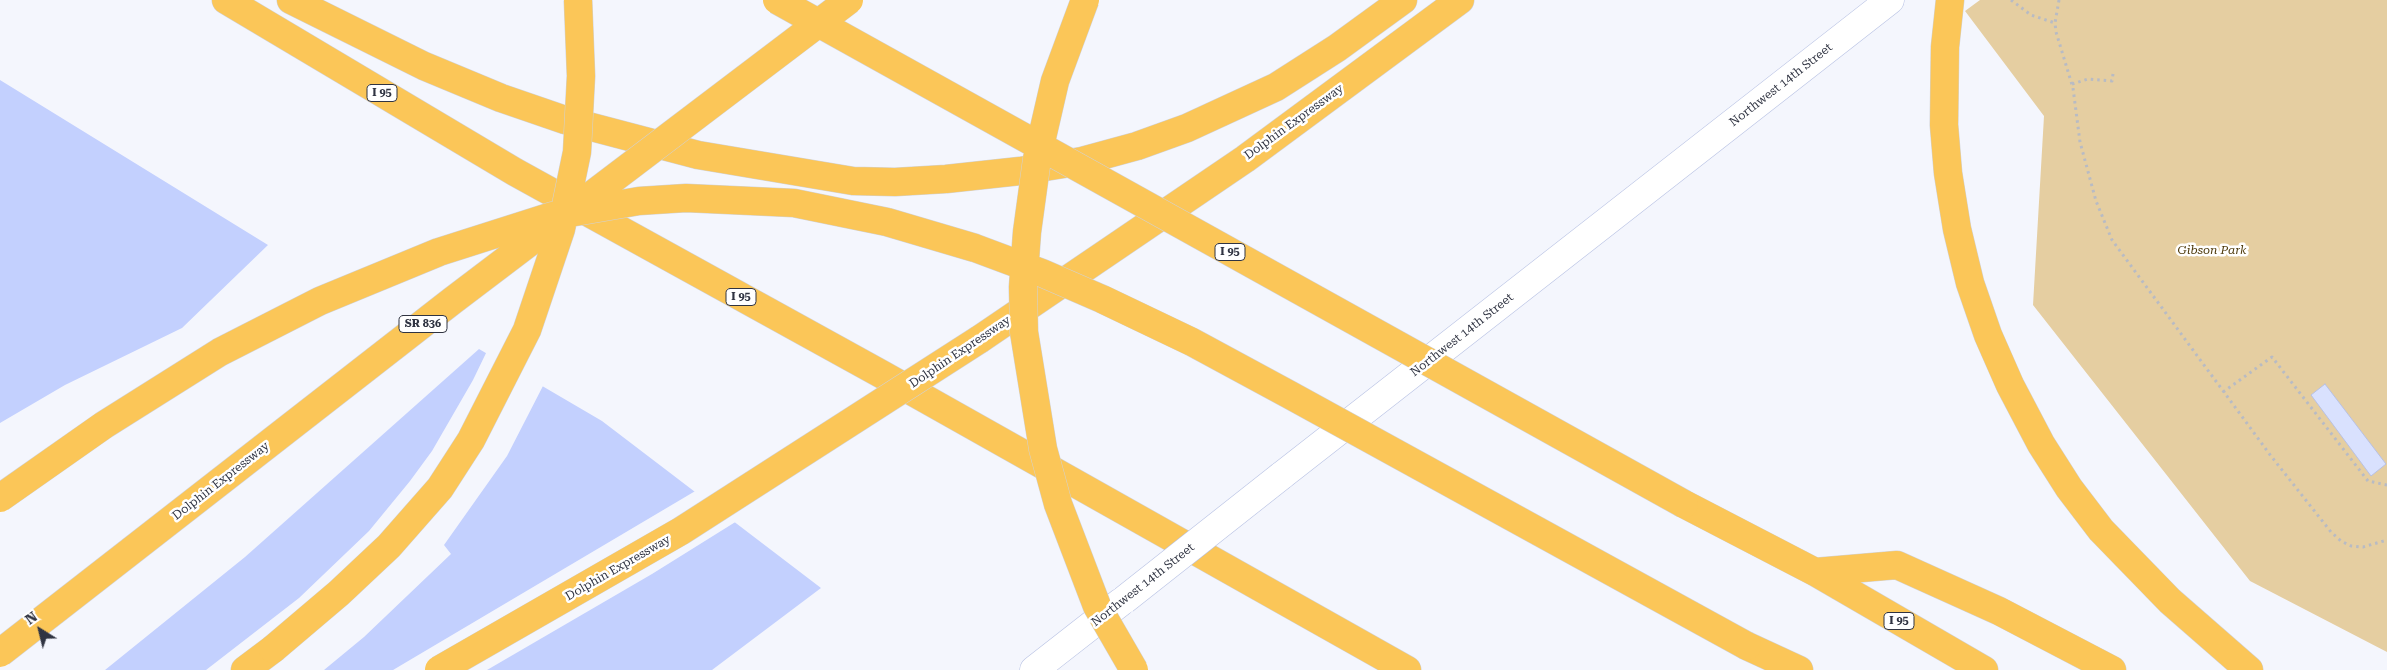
<!DOCTYPE html>
<style>
body{margin:0}
#map{position:relative;width:2387px;height:670px;overflow:hidden;background:#f4f6fd;font-family:"Roboto Serif",serif}
canvas{display:block}
.north{position:absolute;left:15px;top:605px;width:50px;height:50px;-webkit-text-stroke:4px #fff;paint-order:stroke;rotate:324deg;font-size:14px;font-weight:700;line-height:20px;text-align:center;color:#303442}
.north::after{content:'';display:block;margin:auto;width:18px;height:22px;background:#303442;clip-path:polygon(50% 0,100% 100%,50% 72%,0 100%)}
</style>
<div id="map">
<canvas width="2387" height="670"></canvas>
<div class="north">N</div>
</div>
<script>
const ctx = document.querySelector('canvas').getContext('2d');
ctx.lineJoin = 'round';
function fillPath(path, color) { ctx.fillStyle = color; ctx.fill(path, 'evenodd'); }
const toPath = rows => new Path2D(rows.map(r => 'M' + r).join(''));
function trace(path, color, width, dash) { ctx.strokeStyle = color; ctx.lineWidth = width; ctx.lineCap = dash ? 'butt' : 'round'; ctx.setLineDash(dash || []); ctx.stroke(path); }
function write(font, color, halo, rows, align = 'center') {
  ctx.font = font + ' "Roboto Serif",serif'; ctx.lineWidth = 5; ctx.setLineDash([]); ctx.textBaseline = 'middle'; ctx.strokeStyle = halo; ctx.fillStyle = color; for (const [text, x, y, turn = 0] of rows) {
    ctx.save(); ctx.translate(x, y); ctx.rotate((+turn || 0) * Math.PI / 180); ctx.textAlign = isNaN(turn) ? turn : align; if (halo) ctx.strokeText(text, 0, 0); ctx.fillText(text, 0, 0); ctx.restore();
  }
}
fillPath(toPath([
 [1980,0,2387,0,2387,652,2250,581,2033,305,2044,116,1965,11]
]), '#e5cea1');
fillPath(toPath([
 [0,80,268,245,182,328,65,385,0,423],
 [479,349,602,421,821,588,712,670,105,670,245,557]
]), '#c3d0fe');
fillPath(toPath([
 [487,351,544,384,507,456,444,545,451,554,364,637,324,670,206,670,299,598,369,531,410,481,432,451,473,380],
 [697,490,737,521,652,574,487,670,393,670]
]), '#f4f6fd');
const building = toPath([
 [2325,384,2386,464,2371,476,2311,395,2325,384]
]);
fillPath(building, '#d9e1fe');
trace(building, '#b8c1e4', 1);
const minor = toPath([
 [1281,476,1890,0],
 [1034,670,1121,602]
]);
const highway = toPath([
 [226,0,515,172,883,375,1407,670],
 [291,0,424,66,501,98,565,120,698,155,853,181,895,182,946,179,1020,171,1082,161,1137,146,1187,128,1276,87,1337,48,1403,0],
 [1950,0,1945,47,1944,125,1948,173,1957,229,1970,283,1988,335,2010,385,2041,444,2069,488,2101,530,2170,601,2249,670],
 [980,339,1245,159,1460,0],
 [1684,504,1815,572,1984,670],
 [1815,572,1897,565,1999,611,2112,670],
 [1747,646,1799,670],
 [245,670,273,649]
]);
trace(minor, '#b7c1e3', 29);
trace(highway, '#d1d2d5', 29);
trace(toPath([
 [2011,0,2031,15,2055,23],
 [2059,0,2055,23,2056,32,2073,88,2080,142,2096,201,2112,240,2271,456,2331,532,2341,541,2351,546,2363,547,2387,540],
 [2072,84,2088,79,2112,81,2113,74],
 [2223,392,2272,357,2368,481,2387,485]
]), '#b8bbc4', 3, [2.5, 4]);
trace(minor, '#fff', 28);
trace(highway, '#fbc658', 28);
const minorBridge = toPath([
 [1124,600,1281,476]
]);
const highwayBridge = toPath([
 [777,0,1684,504],
 [1085,0,1055,81,1037,159,1027,232,1023,287,1024,332,1043,449,1058,504,1097,606,1134,670],
 [0,498,104,425,220,352,320,301,439,252,552,216,639,201,686,198,794,203,887,222,975,248,1042,273,1102,299,1192,342,1290,395,1747,646],
 [273,649,339,593,389,546,440,488,471,440,527,330,561,229,577,152,581,76,578,0],
 [0,653,452,301,849,0],
 [439,670,681,531,980,339]
]);
trace(minorBridge, '#b7c1e3', 29, []);
trace(highwayBridge, '#d1d2d5', 29, []);
trace(minorBridge, '#fff', 28);
trace(highwayBridge, '#fbc658', 28);
for (const [x, y, w] of [
 [382,93,30],
 [1230,252,30],
 [741,297,30],
 [423,324,48],
 [1899,621,30]
]) { const box = new Path2D(); box.roundRect(x - w / 2, y - 8.5, w, 17, 4); ctx.fillStyle = '#fff'; ctx.fill(box); trace(box, '#303442', 1); }
write('bold 11px', '#303442', null, [
 ["I 95",382,93],
 ["I 95",1230,252],
 ["I 95",741,297],
 ["SR 836",423,324],
 ["I 95",1899,621]
]);
write('12px', '#303442', '#fff', [
 ["Northwest 14th Street",1781,85,-38],
 ["Dolphin Expressway",1294,122,-36],
 ["Northwest 14th Street",1462,335,-38],
 ["Dolphin Expressway",960,352,-34],
 ["Dolphin Expressway",221,481,-38],
 ["Dolphin Expressway",618,568,-30],
 ["Northwest 14th Street",1143,585,-38]
]);
write('italic 12px', '#4f3b0c', '#fff', [
 ["Gibson Park",2212,250]
]);
</script>
